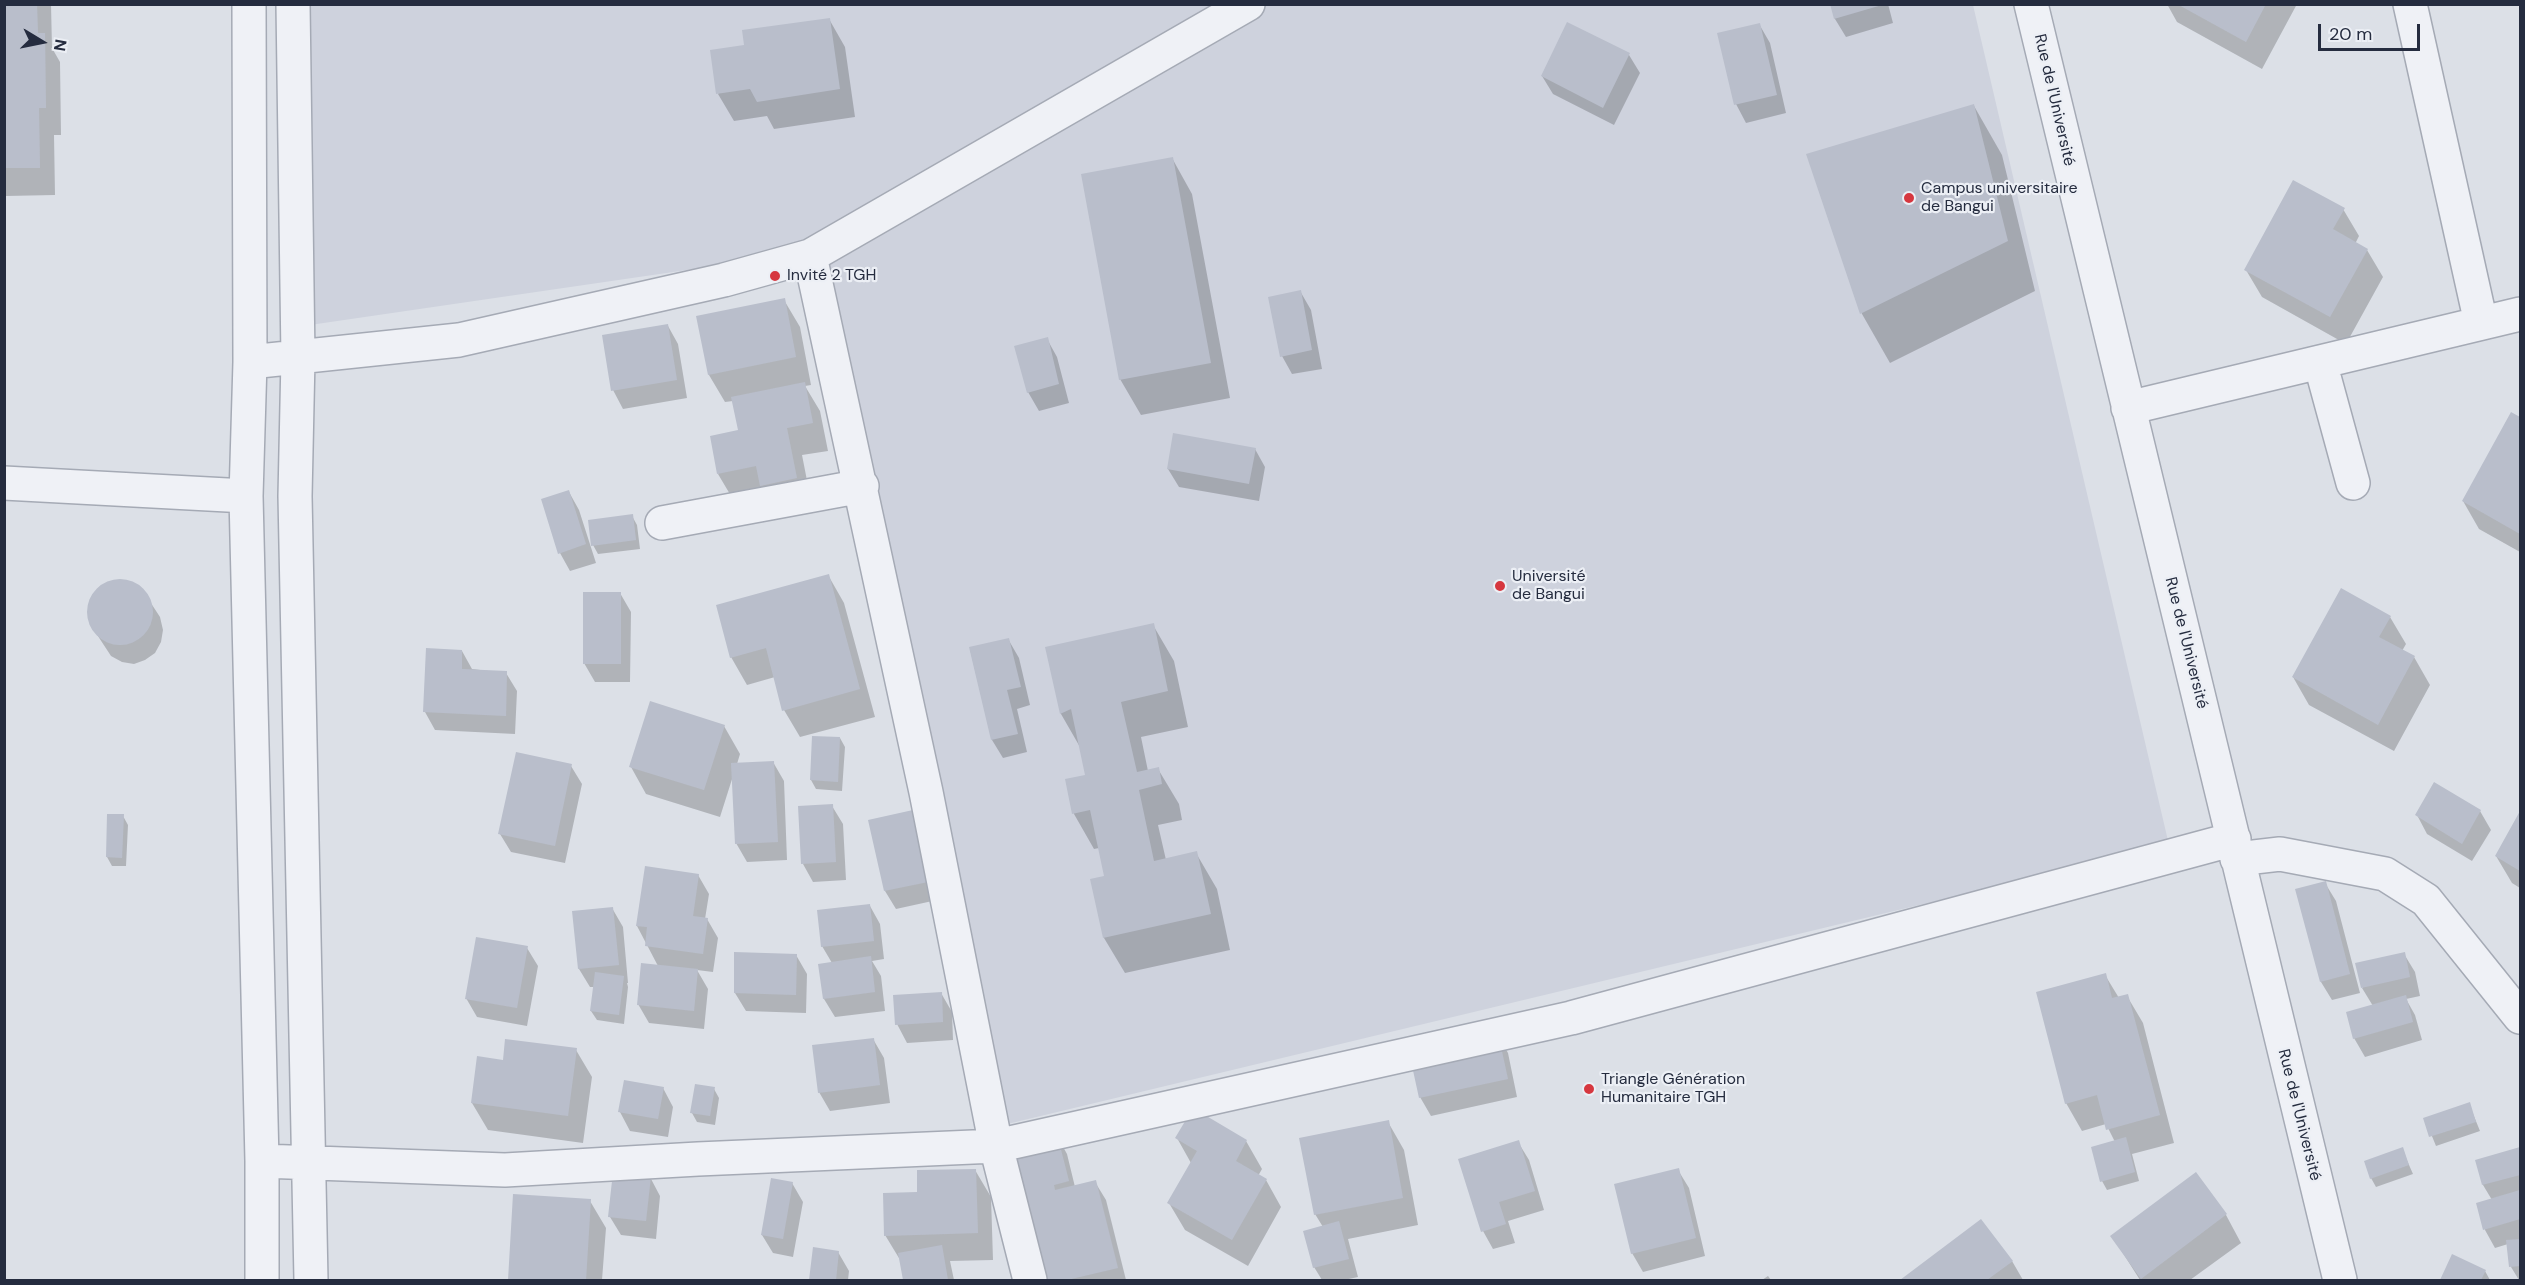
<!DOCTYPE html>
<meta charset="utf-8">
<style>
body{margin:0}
#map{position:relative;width:2525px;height:1285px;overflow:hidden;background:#dce0e7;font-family:"DM Sans",sans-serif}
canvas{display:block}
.frame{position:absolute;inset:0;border:6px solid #252c3f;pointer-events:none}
.north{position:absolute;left:12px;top:12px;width:60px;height:60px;-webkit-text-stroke:4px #eceff5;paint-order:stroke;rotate:100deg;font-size:16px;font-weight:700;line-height:24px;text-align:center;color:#252c3f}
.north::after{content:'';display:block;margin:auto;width:21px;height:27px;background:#252c3f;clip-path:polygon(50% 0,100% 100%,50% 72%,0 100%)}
.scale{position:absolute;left:2318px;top:24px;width:102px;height:27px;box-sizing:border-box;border:3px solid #252c3f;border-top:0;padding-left:8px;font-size:18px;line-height:21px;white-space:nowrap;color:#252c3f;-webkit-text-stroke:4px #eceff5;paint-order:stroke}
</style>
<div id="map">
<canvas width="2525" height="1285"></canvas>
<div class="frame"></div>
<div class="north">N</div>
<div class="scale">20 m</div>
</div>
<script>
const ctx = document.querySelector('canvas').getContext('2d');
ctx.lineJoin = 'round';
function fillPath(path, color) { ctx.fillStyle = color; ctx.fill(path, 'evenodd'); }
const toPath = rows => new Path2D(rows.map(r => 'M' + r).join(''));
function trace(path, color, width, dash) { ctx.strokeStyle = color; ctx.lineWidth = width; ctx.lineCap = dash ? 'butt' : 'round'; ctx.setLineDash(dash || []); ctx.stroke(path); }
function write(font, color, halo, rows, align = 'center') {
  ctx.font = font + ' "DM Sans",sans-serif'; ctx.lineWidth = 4.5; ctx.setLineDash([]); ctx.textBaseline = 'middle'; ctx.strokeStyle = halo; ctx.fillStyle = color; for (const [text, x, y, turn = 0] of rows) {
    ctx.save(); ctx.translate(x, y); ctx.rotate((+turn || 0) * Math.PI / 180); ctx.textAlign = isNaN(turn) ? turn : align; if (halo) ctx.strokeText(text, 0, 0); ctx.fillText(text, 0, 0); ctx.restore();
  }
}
fillPath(toPath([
 [307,5,1973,5,2169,845,999,1126,824,250,303,326]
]), '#ced2dd');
fillPath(toPath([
 [4,4,51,4,52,48,60,62,61,135,54,135,55,195,6,196,4,198],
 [1831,4,1888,4,1893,23,1846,37,1835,19],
 [2167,4,2297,4,2262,69,2177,22],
 [829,19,845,47,855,117,774,129,767,116,734,121,718,94,746,47],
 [1568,24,1629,55,1640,73,1614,125,1553,94,1542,76],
 [1759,24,1770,43,1786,113,1746,123,1736,104],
 [1974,106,2002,155,2035,291,1890,363,1862,314,1808,155],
 [1172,158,1192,194,1230,398,1141,415,1120,379],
 [2343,209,2359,236,2355,244,2367,250,2383,277,2346,344,2262,297,2246,270],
 [1300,291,1311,310,1322,369,1292,374,1282,356],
 [784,300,800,327,811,385,805,386,820,411,828,451,802,455,812,506,734,501,718,474,740,432,733,401,725,402,709,375,698,317],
 [668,326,678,344,687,398,623,409,613,390],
 [1047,339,1057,357,1069,403,1039,411,1028,392],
 [2511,414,2520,419,2520,552,2479,529,2463,501],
 [1255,449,1265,467,1259,501,1179,487,1168,469],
 [569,492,579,510,596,563,570,571,560,553],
 [632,516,637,525,640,549,598,554,593,545],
 [828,575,844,603,875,717,800,737,784,710,775,677,747,685,731,657],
 [118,580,130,582,141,588,160,617,163,630,161,642,155,653,145,660,134,664,122,662,111,656,92,627,89,615,90,603,96,592,106,584],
 [620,593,631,612,630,682,595,682,584,663],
 [2390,617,2406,644,2402,651,2414,657,2430,685,2394,751,2309,705,2293,677],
 [1153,625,1174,661,1188,727,1141,737,1148,771,1158,769,1179,804,1182,820,1158,825,1166,860,1196,853,1217,889,1230,950,1125,973,1104,938,1106,877,1099,848,1094,849,1074,814,1066,781,1087,777,1080,747,1061,714,1047,648],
 [1008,639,1019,658,1030,705,1017,709,1027,752,1003,758,992,740,970,649],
 [462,651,472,669,506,673,517,691,515,734,435,730,425,712],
 [724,726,740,754,737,764,773,762,784,781,787,860,747,862,736,843,733,776,720,817,646,794,631,767],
 [840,738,845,747,842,791,816,789,811,780],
 [571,766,582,784,565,863,511,852,500,834],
 [832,806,843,824,846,880,813,882,803,864],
 [2480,811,2491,830,2472,861,2427,834,2417,815],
 [912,812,937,900,896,909,885,891,870,821],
 [2520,814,2520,888,2512,883,2496,856],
 [123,816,128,825,126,866,112,866,107,857],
 [698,875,709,894,705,919,707,919,718,938,713,972,697,970,708,989,704,1029,649,1023,638,1004,658,966,637,926],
 [2325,883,2336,901,2360,993,2332,1000,2321,982],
 [870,906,880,924,884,959,872,961,881,976,885,1011,835,1017,824,999,819,965,832,963,822,946],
 [612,908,623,927,628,983,627,983,628,987,624,1024,597,1020,591,1011,595,987,590,987,579,969,574,912],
 [527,948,538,966,527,1026,477,1017,466,998],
 [2404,954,2415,972,2420,996,2406,999,2415,1015,2422,1040,2365,1057,2354,1038,2373,1006,2362,988],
 [796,955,807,974,806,1013,746,1011,735,993],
 [2105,975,2119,998,2127,996,2143,1023,2174,1143,2132,1154,2139,1181,2107,1190,2102,1181,2115,1142,2106,1124,2082,1131,2066,1103],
 [941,993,952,1012,953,1040,907,1043,897,1024],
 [1497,1034,1508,1053,1517,1097,1431,1116,1420,1097],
 [873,1039,884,1058,890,1103,830,1111,819,1092],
 [576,1050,592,1077,583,1143,488,1130,472,1103,504,1061],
 [663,1088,673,1107,668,1137,630,1131,620,1112],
 [714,1089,719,1098,715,1125,697,1122,692,1113],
 [2469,1104,2480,1131,2436,1146,2425,1119],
 [1193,1110,1246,1141,1262,1169,1258,1176,1266,1180,1281,1207,1248,1266,1185,1230,1169,1203,1191,1163,1177,1138],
 [1388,1122,1404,1150,1418,1225,1348,1239,1358,1277,1344,1280,1322,1280,1314,1267,1323,1227,1315,1214],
 [1057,1136,1067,1154,1075,1187,1095,1182,1106,1200,1126,1280,1048,1280,1015,1146],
 [1518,1142,1529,1160,1544,1210,1508,1221,1515,1243,1493,1249,1483,1231],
 [2402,1149,2413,1174,2376,1187,2371,1178],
 [2520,1149,2520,1280,2519,1280,2511,1267,2508,1244,2495,1248,2485,1230,2478,1204,2492,1200,2483,1185,2477,1161],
 [975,1170,991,1197,993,1260,950,1261,954,1280,904,1280,902,1263,885,1235,918,1194],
 [1678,1170,1689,1188,1705,1256,1643,1272,1632,1253],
 [2196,1174,2226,1215,2241,1243,2190,1280,2140,1280,2112,1236],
 [650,1177,660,1196,656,1239,621,1235,610,1217],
 [792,1183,803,1202,793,1257,773,1253,762,1235],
 [515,1196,590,1201,606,1228,602,1280,509,1280],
 [1981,1221,2012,1261,2023,1280,1903,1280],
 [814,1249,838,1252,849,1271,848,1280,810,1280],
 [2453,1256,2485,1271,2490,1280,2441,1280],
 [1768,1276,1771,1280,1762,1280]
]), '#0003');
fillPath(toPath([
 [4,4,37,4,38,33,45,33,46,108,39,108,40,168,4,168],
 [1830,4,1882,4,1882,5,1834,19],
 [2177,4,2266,4,2246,42],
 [830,18,840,89,757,102,750,89,716,94,710,50,744,45,742,30],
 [1567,22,1630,53,1603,108,1541,76],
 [1760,23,1777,95,1734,105,1717,33],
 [1974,104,2008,241,1860,314,1806,154],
 [1173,157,1211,363,1119,380,1081,174],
 [2293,180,2345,208,2333,229,2368,249,2330,317,2244,270],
 [1301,290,1312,350,1280,357,1268,297],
 [785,298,796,357,708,375,696,316],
 [668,324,677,380,611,391,602,335],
 [1048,337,1059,384,1027,393,1014,346],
 [805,382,813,423,787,428,797,478,760,486,756,466,717,474,710,436,738,430,731,397],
 [2511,412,2520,417,2520,534,2462,501],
 [1173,433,1256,448,1249,484,1167,469],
 [569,490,586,544,558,554,541,499],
 [633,514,636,540,591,546,588,520],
 [829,574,860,689,782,711,766,648,730,658,716,605],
 '87 612a33 33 0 1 1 66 0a33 33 0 1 1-66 0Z',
 [2341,588,2391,616,2379,637,2415,656,2378,725,2292,677],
 [583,592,621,592,621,664,583,664],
 [1154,623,1168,691,1121,702,1137,772,1159,767,1162,784,1139,790,1154,861,1197,851,1211,914,1103,938,1090,879,1104,876,1090,810,1072,814,1065,779,1085,775,1071,709,1060,714,1045,647],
 [1009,638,1021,687,1007,690,1018,734,991,740,969,647],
 [426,648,462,650,462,669,507,671,506,716,423,712],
 [650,701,725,725,704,790,629,767],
 [812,736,840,737,838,782,810,780],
 [516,752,572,764,555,846,498,834],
 [774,761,778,842,735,844,731,763],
 [2434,782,2481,810,2462,844,2415,815],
 [833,804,836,862,801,864,798,806],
 [913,810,928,882,884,891,868,820],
 [2520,811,2520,871,2495,856],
 [107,814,124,814,122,858,106,857],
 [645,866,699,874,693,916,708,918,703,954,645,946,647,927,636,926],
 [2326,881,2350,974,2320,982,2295,889],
 [870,904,874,941,821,947,817,910],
 [613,907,619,965,578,969,572,911],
 [476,937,528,946,517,1008,465,999],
 [734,952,797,954,796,995,734,993],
 [2405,952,2410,977,2361,988,2355,963],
 [871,956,875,992,823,999,818,964],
 [641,963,698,969,694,1011,637,1005],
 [595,972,624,976,619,1015,590,1011],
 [2106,973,2112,998,2128,994,2160,1115,2106,1130,2097,1095,2065,1104,2036,992],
 [942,992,943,1022,895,1025,893,995],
 [2406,995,2413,1022,2353,1039,2346,1012],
 [1498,1033,1508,1079,1419,1098,1409,1052],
 [874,1038,880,1085,818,1093,812,1045],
 [505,1039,577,1048,568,1116,471,1103,477,1056,503,1060],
 [624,1080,664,1087,658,1119,618,1112],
 [695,1084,715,1087,710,1116,690,1113],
 [2470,1102,2476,1122,2429,1137,2423,1118],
 [1193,1108,1247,1140,1236,1161,1267,1179,1232,1240,1167,1203,1197,1151,1175,1138],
 [1389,1120,1403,1198,1314,1215,1299,1138],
 [1057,1134,1069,1181,1054,1185,1055,1190,1096,1180,1118,1268,1067,1280,1046,1280,1013,1145],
 [2126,1137,2135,1172,2100,1182,2091,1147],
 [1519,1140,1535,1191,1499,1202,1506,1224,1481,1232,1458,1159],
 [2403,1147,2409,1165,2370,1179,2364,1161],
 [2520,1147,2520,1175,2482,1185,2475,1160],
 [1679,1168,1696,1238,1631,1254,1614,1184],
 [976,1169,978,1233,884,1236,883,1193,917,1192,917,1170],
 [613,1172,651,1176,646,1221,608,1217],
 [2196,1172,2227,1214,2141,1279,2110,1236],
 [771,1178,793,1182,783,1239,761,1235],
 [2520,1190,2520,1219,2483,1230,2476,1203],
 [513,1194,591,1199,586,1280,508,1280],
 [1981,1219,2013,1261,1987,1280,1900,1280],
 [1339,1221,1349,1259,1313,1268,1303,1231],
 [2520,1239,2520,1266,2509,1267,2506,1240],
 [942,1245,948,1280,903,1280,898,1253],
 [813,1247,839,1251,836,1280,809,1280],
 [2452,1254,2486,1270,2481,1280,2440,1280]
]), '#b9becb');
const minor = toPath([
 [249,4,250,362,246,496,262,1161,262,1280],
 [293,4,298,358,295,496,311,1280],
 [2031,4,2340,1280],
 [2410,4,2481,323],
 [810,256,926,792,996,1146,1030,1280],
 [250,362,459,340,724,280,810,256,1248,4],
 [2320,362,2353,483],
 [2128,408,2520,314],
 [4,483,246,496],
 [662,523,862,486],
 [2237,859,2280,854,2385,874,2426,900,2520,1017],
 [262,1161,505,1170,698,1159,996,1146,1571,1018,2234,839]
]);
trace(minor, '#a5aab5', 36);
trace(minor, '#eff1f6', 33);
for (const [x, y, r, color] of [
 [1909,198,6,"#d6373f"],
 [775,276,6,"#d6373f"],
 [1500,586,6,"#d6373f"],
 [1589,1089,6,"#d6373f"]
]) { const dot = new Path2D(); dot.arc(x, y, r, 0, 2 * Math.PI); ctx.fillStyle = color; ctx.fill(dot); trace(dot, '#eceff5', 2); }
write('16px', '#252c3f', '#eceff5', [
 ["Rue de l'Université",2054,100,77],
 ["Rue de l'Université",2186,643,76],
 ["Rue de l'Université",2299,1115,76]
]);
write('16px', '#252c3f', '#eceff5', [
 ["Campus universitaire",1921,189],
 ["de Bangui",1921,207],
 ["Invité 2 TGH",787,276],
 ["Université",1512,577],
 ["de Bangui",1512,595],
 ["Triangle Génération",1601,1080],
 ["Humanitaire TGH",1601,1098]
], 'left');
</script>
